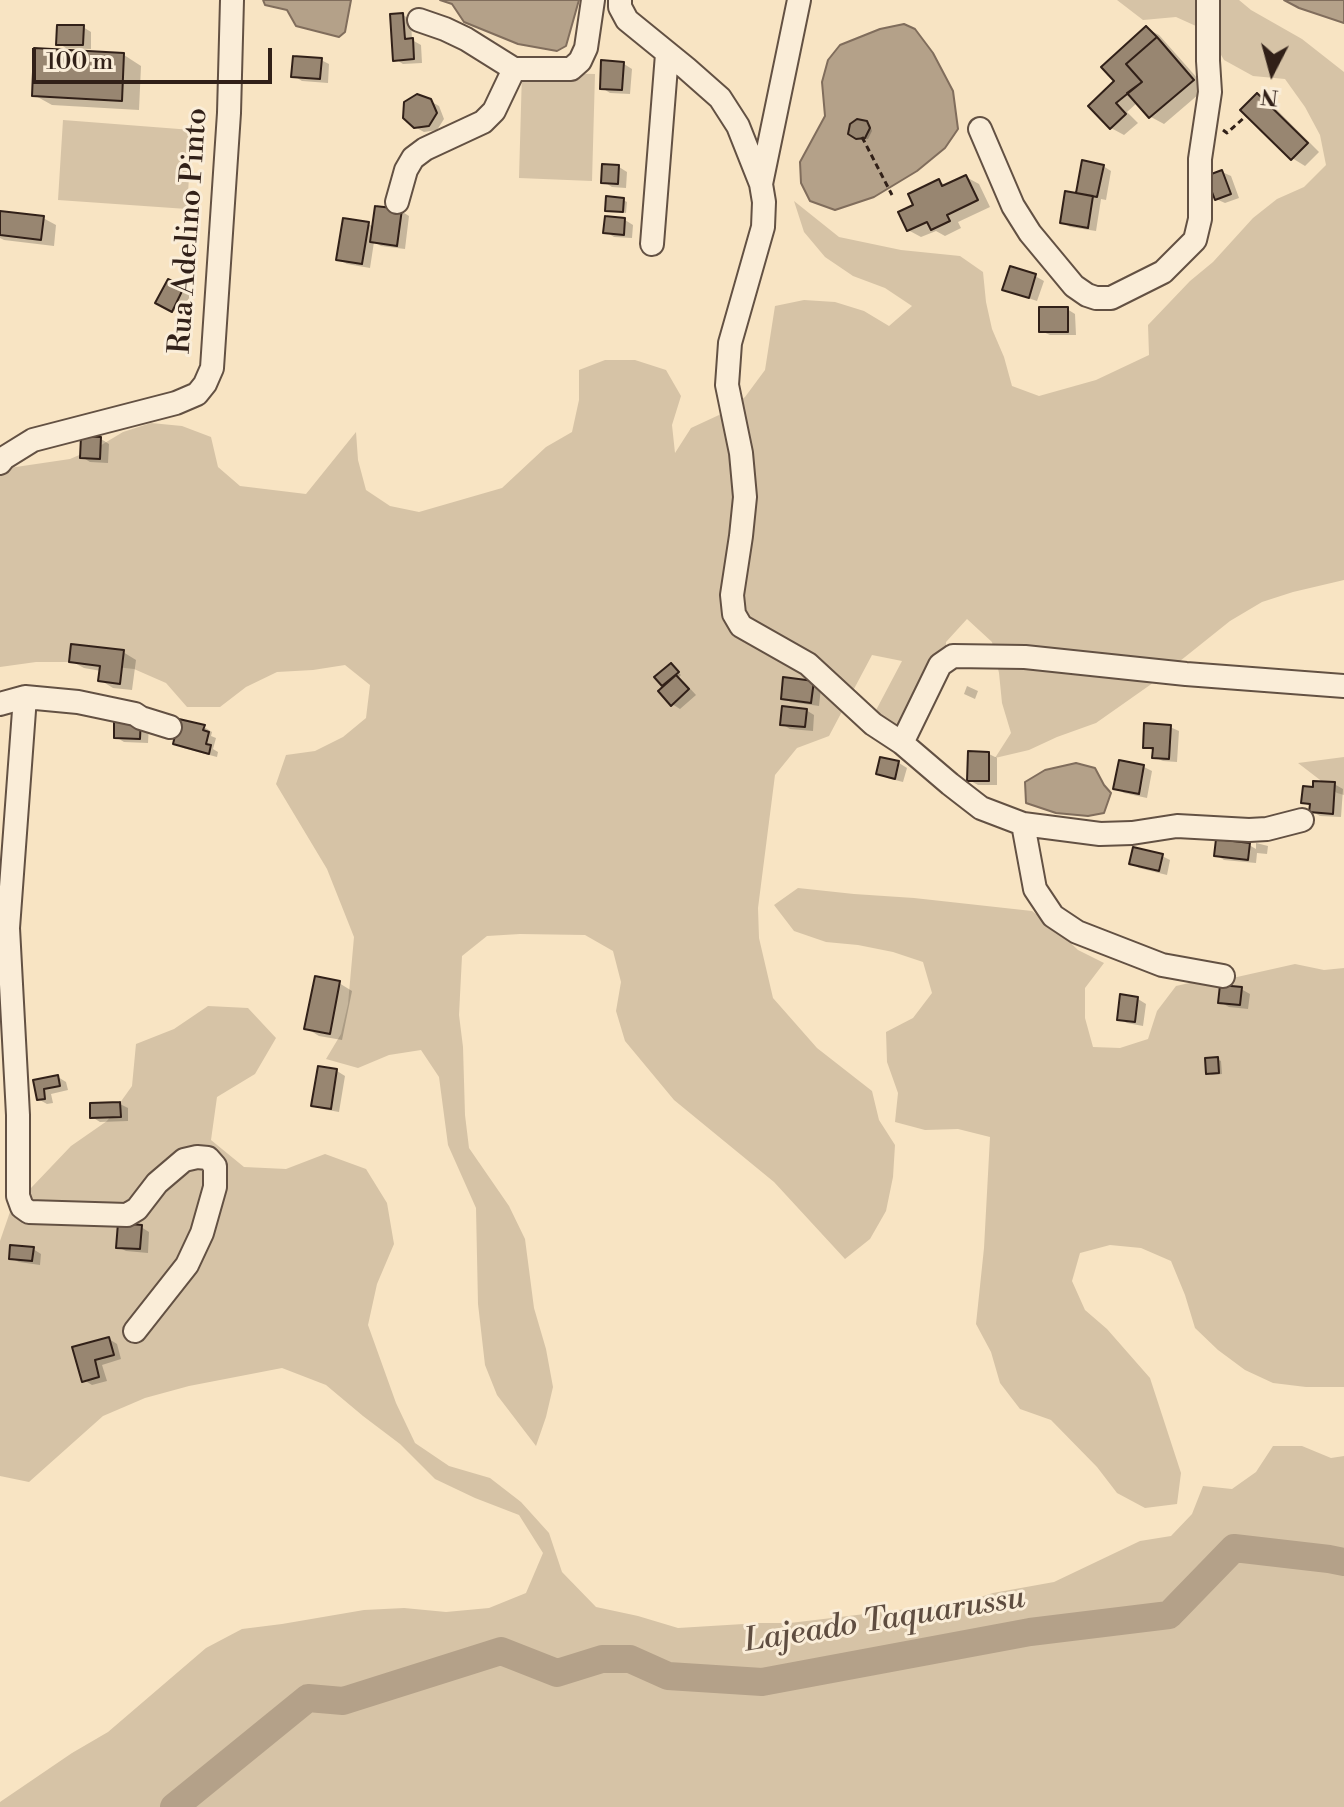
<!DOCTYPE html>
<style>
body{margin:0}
#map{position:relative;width:1344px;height:1807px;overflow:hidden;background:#f8e4c3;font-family:"Libre Bodoni",serif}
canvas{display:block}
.north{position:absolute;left:1232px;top:32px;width:80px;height:80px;-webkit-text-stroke:6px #faedd8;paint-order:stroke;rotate:186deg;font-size:22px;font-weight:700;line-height:32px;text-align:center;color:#312018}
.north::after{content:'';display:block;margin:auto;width:28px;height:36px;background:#312018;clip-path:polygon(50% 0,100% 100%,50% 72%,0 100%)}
.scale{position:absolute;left:32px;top:48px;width:240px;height:36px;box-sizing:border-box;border:4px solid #312018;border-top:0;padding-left:10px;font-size:24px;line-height:28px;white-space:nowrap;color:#312018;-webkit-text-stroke:6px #faedd8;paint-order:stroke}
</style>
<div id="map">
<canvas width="1344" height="1807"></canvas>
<div class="north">N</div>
<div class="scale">100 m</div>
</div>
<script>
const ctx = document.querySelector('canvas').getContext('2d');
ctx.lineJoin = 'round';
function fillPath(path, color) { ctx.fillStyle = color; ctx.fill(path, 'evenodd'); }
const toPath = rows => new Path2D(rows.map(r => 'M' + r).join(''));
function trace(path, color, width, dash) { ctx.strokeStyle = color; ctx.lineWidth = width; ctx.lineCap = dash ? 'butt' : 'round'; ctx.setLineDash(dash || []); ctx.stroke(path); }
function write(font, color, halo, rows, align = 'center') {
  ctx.font = font + ' "Libre Bodoni",serif'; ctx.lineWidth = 6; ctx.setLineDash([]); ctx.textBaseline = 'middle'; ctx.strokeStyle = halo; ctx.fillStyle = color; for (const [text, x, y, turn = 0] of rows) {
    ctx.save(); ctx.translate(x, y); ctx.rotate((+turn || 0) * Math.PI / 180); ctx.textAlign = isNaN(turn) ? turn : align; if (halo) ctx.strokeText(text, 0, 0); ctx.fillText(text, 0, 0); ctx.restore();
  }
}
fillPath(toPath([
 [1117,0,1239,0,1251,10,1302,39,1344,72,1344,580,1293,592,1262,602,1230,621,1150,685,1096,723,1057,737,1029,750,995,758,1011,733,1002,703,999,673,992,642,967,619,946,642,946,671,931,700,883,744,874,714,902,661,872,655,829,736,797,748,775,775,758,908,759,938,773,998,817,1048,872,1091,879,1120,895,1145,893,1177,886,1211,870,1239,845,1259,774,1182,674,1100,625,1041,616,1011,621,982,613,951,585,935,520,934,487,936,462,956,459,1015,463,1047,465,1115,469,1148,509,1206,525,1239,534,1308,546,1349,553,1387,546,1417,536,1446,497,1395,485,1365,478,1304,476,1208,448,1145,439,1077,421,1050,389,1055,358,1068,326,1059,341,1034,348,1004,354,937,327,869,276,784,286,755,315,751,343,737,366,718,370,685,345,665,313,670,277,672,246,687,220,707,187,707,166,683,134,669,69,662,36,662,0,667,0,473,9,468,70,459,98,447,123,432,151,423,182,426,211,437,218,467,240,486,306,494,356,432,358,460,366,490,390,506,419,512,502,488,546,447,572,432,579,400,579,370,605,360,635,360,666,370,681,396,672,425,675,453,691,428,719,415,745,397,765,370,775,306,804,300,835,302,864,311,889,326,912,306,885,288,853,276,825,257,804,232,794,201,839,237,901,250,960,256,983,272,986,302,992,329,1004,357,1012,386,1039,396,1096,380,1149,355,1148,325,1190,281,1213,262,1253,218,1277,199,1304,187,1326,165,1320,135,1305,107,1285,79,1253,76,1224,60,1207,31,1176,17,1143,20],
 [522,72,595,74,592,181,519,178],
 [63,120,192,130,187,209,58,200],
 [1344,757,1344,795,1337,793,1298,763],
 [798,888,854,894,914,898,1032,911,1057,930,1078,950,1104,963,1085,988,1085,1018,1093,1047,1120,1048,1148,1039,1157,1011,1176,986,1207,979,1237,977,1295,964,1324,970,1344,968,1344,1387,1306,1387,1273,1383,1245,1370,1218,1350,1195,1328,1185,1295,1171,1261,1141,1248,1110,1245,1080,1253,1072,1281,1085,1310,1107,1329,1150,1378,1181,1473,1177,1504,1145,1508,1117,1493,1097,1467,1051,1420,1020,1409,1000,1383,991,1352,976,1324,984,1248,990,1137,958,1129,925,1130,895,1122,898,1093,887,1062,886,1032,913,1018,932,993,923,962,893,952,858,945,826,942,794,931,774,905],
 [208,1006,248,1008,276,1038,255,1074,217,1097,211,1140,244,1167,286,1169,325,1154,366,1169,387,1203,394,1244,377,1284,368,1325,396,1403,415,1443,449,1466,490,1478,521,1502,549,1533,562,1572,596,1607,638,1616,678,1628,760,1623,790,1623,965,1602,993,1593,1054,1582,1140,1541,1171,1536,1192,1514,1203,1486,1232,1489,1256,1472,1273,1446,1302,1446,1331,1458,1344,1456,1344,1807,0,1807,0,1802,72,1753,108,1732,206,1648,242,1629,282,1624,364,1610,404,1608,446,1612,489,1608,526,1593,543,1553,519,1515,475,1498,435,1479,400,1444,363,1416,326,1385,282,1368,189,1386,145,1398,103,1416,29,1482,0,1476,0,1241,11,1209,71,1146,107,1121,132,1086,136,1044,174,1029]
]), '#d6c3a6');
const water = toPath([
 [263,0,351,0,345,32,339,37,296,26,287,10,265,5,263,0],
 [440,0,579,0,566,46,557,51,518,44,464,22,452,4,440,0],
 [1284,0,1344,0,1344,23,1299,8,1284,0],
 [904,24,915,29,933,53,953,91,958,129,945,148,917,171,874,197,835,210,810,201,801,183,800,162,825,116,822,82,828,60,840,45,880,29,904,24],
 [1076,763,1095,768,1104,785,1111,793,1104,813,1088,816,1056,813,1026,803,1025,782,1045,770,1076,763]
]);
fillPath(water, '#b4a189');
trace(water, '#806d5c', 2);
fillPath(toPath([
 [403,15,411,20,412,40,421,45,422,63,403,64,395,59],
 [83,27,91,32,91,49,66,48,58,43],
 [1146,28,1159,35,1206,88,1164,124,1151,117,1138,102,1127,112,1138,123,1124,135,1111,128,1117,81],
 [124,55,141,66,139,110,52,105,34,95],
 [321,60,329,64,328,83,302,81,294,76],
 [624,64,632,69,630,94,610,93,602,88],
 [1257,95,1270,103,1319,152,1305,166,1292,158],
 [430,101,439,106,444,119,437,130,424,132,415,127],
 [866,123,870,125,872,131,868,139,861,140,850,133],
 [1103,166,1111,171,1106,200,1101,199,1096,231,1070,227,1062,222,1077,195],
 [619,167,627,172,626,188,612,187,604,182],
 [1222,172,1231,176,1239,198,1225,203,1216,199],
 [966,177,979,184,990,207,958,222,961,228,945,236,936,231,921,237,908,230,939,181,947,186],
 [623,200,627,202,626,213,607,210],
 [401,211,409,216,405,249,381,246,374,242,370,268,347,264,338,259,368,224,374,227],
 [0,213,43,218,56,225,54,246,4,240,0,238],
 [625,220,633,225,632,238,614,237,606,232],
 [1012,269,1035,276,1044,281,1037,301,1013,293,1005,289],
 [169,282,191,294,181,314,158,302],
 [1067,309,1075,314,1076,335,1050,335,1041,331],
 [101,439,109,444,108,463,90,462,82,457],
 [123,652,136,660,132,690,113,688,100,680,101,671,84,668,71,661],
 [674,668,681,675,678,678,684,682,696,695,680,709,672,704,666,686,657,677],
 [813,683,821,688,819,706,791,702,783,698],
 [967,686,978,691,975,699,964,694],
 [806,710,814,715,813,731,790,729,782,724],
 [149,725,148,743,124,742,116,737],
 [204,727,212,732,211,736,216,738,213,749,218,752,217,757,183,748,175,743],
 [1170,727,1179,731,1177,762,1163,761,1154,757,1155,752,1145,746],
 [989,754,997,758,997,785,978,785,969,780],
 [899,763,907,768,903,782,887,778,879,773],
 [1144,767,1152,771,1147,798,1124,793,1115,788],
 [1334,784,1343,789,1341,817,1320,816,1311,811,1312,807,1304,802],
 [1256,843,1268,846,1267,854,1257,853,1256,863,1224,860,1216,855,1249,845,1256,849],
 [1162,856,1170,860,1167,875,1139,868,1131,863],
 [339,983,352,991,342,1040,319,1036,306,1028],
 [1241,989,1250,994,1248,1009,1229,1007,1220,1002],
 [1138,999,1146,1004,1143,1026,1127,1023,1119,1019],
 [1217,1059,1221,1061,1222,1074,1212,1075,1208,1073],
 [319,1068,337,1071,345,1076,339,1112,322,1109,313,1105],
 [58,1077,66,1082,68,1090,51,1094,53,1103,47,1104,38,1099,35,1082],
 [120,1104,128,1108,128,1121,100,1122,92,1117],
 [141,1227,149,1232,148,1253,126,1251,118,1247],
 [33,1249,41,1254,40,1265,19,1262,11,1258],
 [109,1339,117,1344,121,1359,102,1365,107,1381,92,1385,84,1380,75,1348]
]), '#0003');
trace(toPath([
 [174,1807,308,1698,343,1701,501,1651,557,1673,602,1659,630,1659,668,1676,762,1682,1030,1632,1169,1615,1234,1548,1329,1559,1344,1562]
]), '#b4a189', 28);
const building = toPath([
 [403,13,405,39,413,38,414,59,393,61,390,14,403,13],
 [57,25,84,25,83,45,56,45,57,25],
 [1146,26,1157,37,1126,64,1142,82,1116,103,1126,114,1110,129,1088,106,1114,81,1101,67,1146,26],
 [1157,37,1194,80,1149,118,1127,93,1142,82,1126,64,1157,37],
 [34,48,124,53,122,101,32,96,34,48],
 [293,56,322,58,320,79,291,77,293,56],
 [601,60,624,62,622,90,600,89,601,60],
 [1257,93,1308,143,1291,160,1240,110,1257,93],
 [417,94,431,99,437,113,429,126,414,128,403,118,404,102,417,94],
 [857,119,867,121,870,128,865,138,856,139,848,134,850,124,857,119],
 [1082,160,1104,165,1097,197,1076,193,1082,160],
 [602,164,619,165,618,184,601,183,602,164],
 [1222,170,1231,194,1215,200,1206,176,1222,170],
 [966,175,978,200,947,215,950,221,931,230,927,222,907,231,898,212,913,205,908,194,939,179,942,186,966,175],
 [1065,191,1093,196,1088,228,1060,223,1065,191],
 [606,196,624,198,623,212,605,211,606,196],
 [375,206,402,209,397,246,370,242,375,206],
 [0,211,44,216,41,240,0,235,0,211],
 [605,216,625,218,624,235,603,233,605,216],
 [343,218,369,222,362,264,336,260,343,218],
 [1010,266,1036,274,1029,298,1002,290,1010,266],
 [168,279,184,287,172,312,155,303,168,279],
 [1039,307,1068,307,1068,332,1039,332,1039,307],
 [81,436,101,437,100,459,80,458,81,436],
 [71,644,124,650,120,684,98,681,100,666,69,662,71,644],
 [671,663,679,672,662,686,654,677,671,663],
 [676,675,689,689,671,706,658,691,676,675],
 [783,677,814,681,811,703,781,699,783,677],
 [782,706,807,709,805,727,780,725,782,706],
 [114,717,141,718,140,739,114,738,114,717],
 [179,719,205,725,203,730,209,732,206,744,211,745,209,754,173,744,179,719],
 [1144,723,1171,725,1169,759,1152,758,1153,748,1143,748,1144,723],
 [968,751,989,752,989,781,967,781,968,751],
 [880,757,899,761,895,779,876,774,880,757],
 [1119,760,1144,765,1139,794,1113,789,1119,760],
 [1313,781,1335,782,1333,814,1309,812,1310,804,1301,803,1303,786,1313,787,1313,781],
 [1216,839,1250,843,1248,860,1214,856,1216,839],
 [1133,847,1163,854,1159,871,1129,864,1133,847],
 [315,976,340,981,330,1034,304,1029,315,976],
 [1220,985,1242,987,1240,1005,1218,1003,1220,985],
 [1120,994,1138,997,1135,1022,1117,1020,1120,994],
 [1218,1057,1219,1073,1206,1074,1205,1058,1218,1057],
 [318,1066,337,1069,331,1109,311,1106,318,1066],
 [58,1075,60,1086,44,1089,45,1099,37,1100,33,1080,58,1075],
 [120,1102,121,1117,90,1118,90,1103,120,1102],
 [118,1223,142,1225,140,1249,116,1248,118,1223],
 [10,1245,34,1247,32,1261,9,1259,10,1245],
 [109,1337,114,1355,95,1360,99,1377,82,1382,72,1347,109,1337]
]);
fillPath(building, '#988671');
trace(building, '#312018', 2);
const minor = toPath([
 [620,0,620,7,627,20,686,68,720,98,738,126,761,184,764,202,763,227,730,343,727,385,741,453,745,497,741,536,732,595,734,614,741,626,808,664,873,724,902,743,950,784,981,808,1023,824,1100,834,1132,833,1177,826,1249,830,1267,829,1302,820],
 [419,20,445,29,466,39,514,69],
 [980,129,1013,206,1030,233,1074,286,1087,295,1096,298,1111,298,1163,272,1195,240,1200,219,1200,159,1210,92,1208,61,1208,0],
 [761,184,799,0],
 [397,202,406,170,413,158,425,149,483,122,494,111,514,69,571,69,580,61,586,48,593,0],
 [652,244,667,54],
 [0,463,4,458,33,440,176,403,197,394,205,384,212,368,229,113,232,0],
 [25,697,78,702,135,714,141,718,170,727],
 [0,704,25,697,8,928,18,1115,18,1196,22,1207,29,1212,127,1215,137,1209,157,1183,184,1160,197,1157,208,1158,215,1166,215,1187,202,1233,187,1265,135,1331],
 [902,743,940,665,953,656,1025,657,1186,674,1344,686],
 [1023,824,1035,889,1053,916,1077,932,1162,965,1223,976]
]);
trace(minor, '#635143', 26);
trace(toPath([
 [1223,130,1227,133,1246,116],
 [862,137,892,195]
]), '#312018', 3, [6, 4]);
trace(minor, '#faedd8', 22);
write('30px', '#312018', '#faedd8', [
 ["Rua Adelino Pinto",190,231,-86]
]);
write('italic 32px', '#5f4d40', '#faedd8', [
 ["Lajeado Taquarussu",885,1621,-9]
]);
</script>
